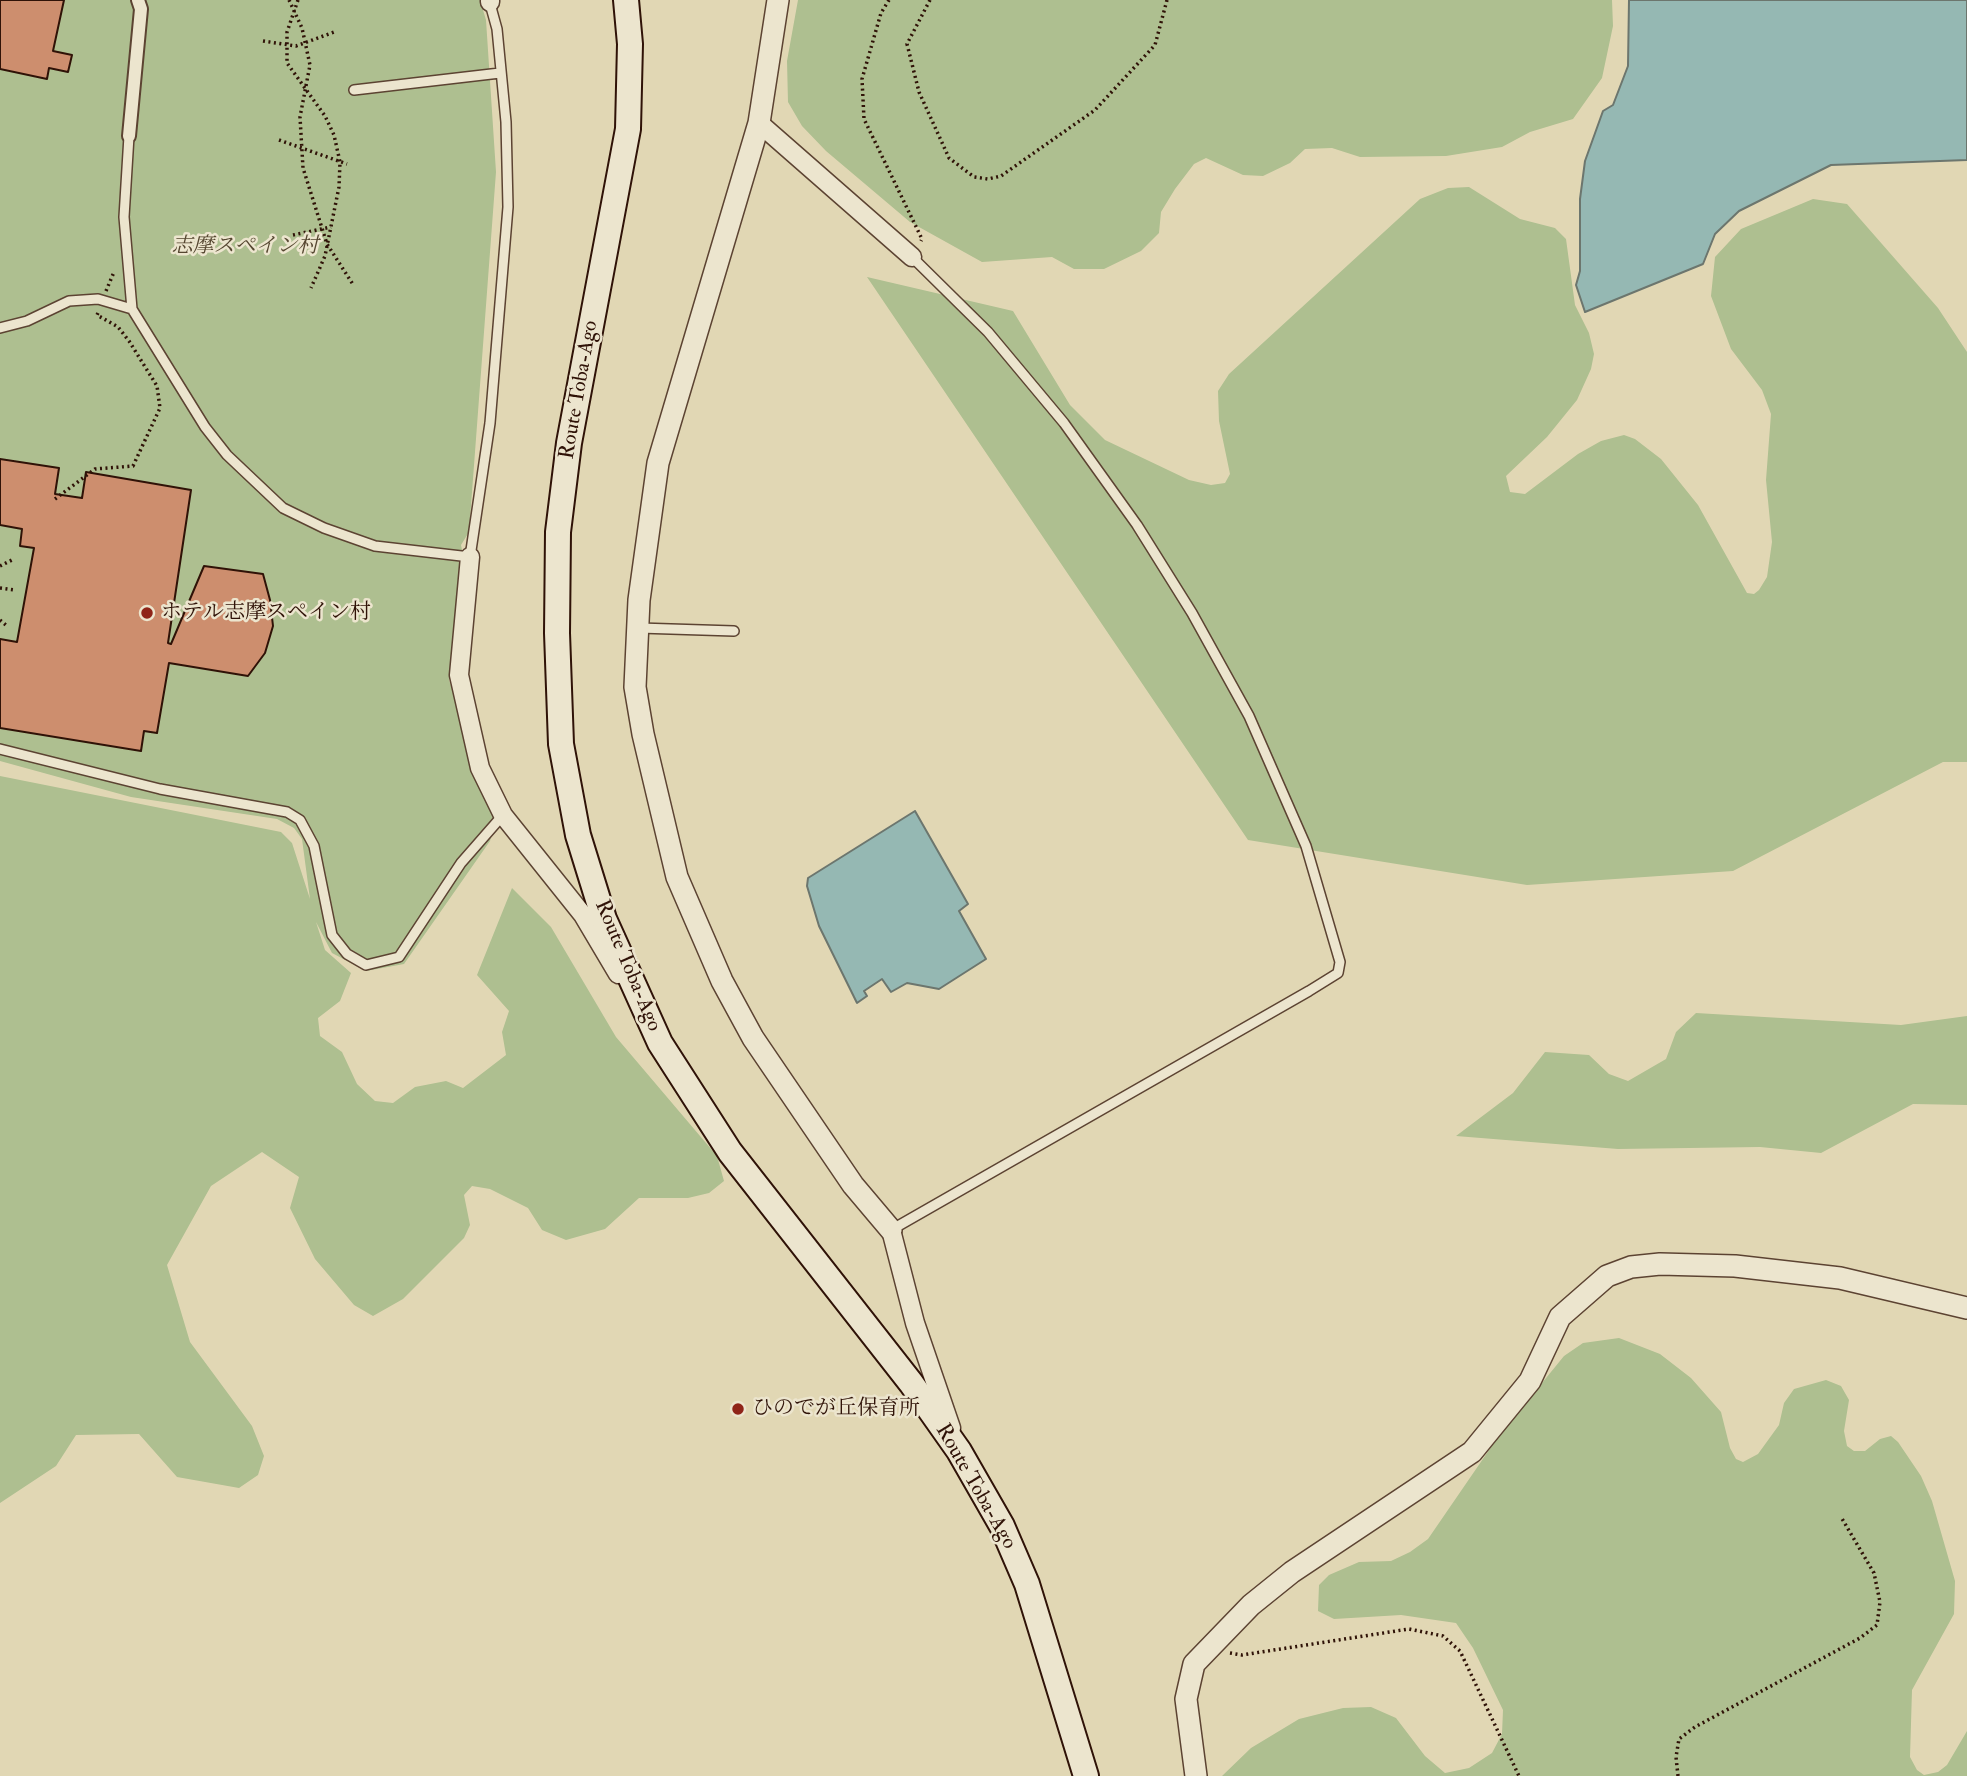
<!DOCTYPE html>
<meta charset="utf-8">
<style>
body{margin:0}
canvas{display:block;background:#e1d7b4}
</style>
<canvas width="1967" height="1776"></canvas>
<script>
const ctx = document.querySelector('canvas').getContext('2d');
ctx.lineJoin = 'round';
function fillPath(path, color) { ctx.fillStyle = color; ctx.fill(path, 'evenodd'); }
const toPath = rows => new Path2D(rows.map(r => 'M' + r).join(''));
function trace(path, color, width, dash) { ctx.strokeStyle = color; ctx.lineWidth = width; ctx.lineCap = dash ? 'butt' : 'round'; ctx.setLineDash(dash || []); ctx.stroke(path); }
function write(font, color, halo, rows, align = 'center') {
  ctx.font = font + ' "IM FELL Double Pica","Noto Serif JP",serif'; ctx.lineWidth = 5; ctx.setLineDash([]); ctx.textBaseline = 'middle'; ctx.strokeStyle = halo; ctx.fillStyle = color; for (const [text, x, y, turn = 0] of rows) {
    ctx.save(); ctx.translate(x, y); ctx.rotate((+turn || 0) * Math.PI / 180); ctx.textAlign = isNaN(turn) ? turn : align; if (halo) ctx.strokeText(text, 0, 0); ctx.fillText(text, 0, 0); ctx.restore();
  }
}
fillPath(toPath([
 [0,0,480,0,486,20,496,172,469,532,461,545,466,570,449,680,497,816,490,841,404,964,366,971,332,953,316,922,325,950,351,973,340,1001,318,1018,320,1036,342,1052,357,1084,375,1101,393,1103,415,1087,446,1081,463,1088,506,1055,502,1032,509,1011,477,975,512,888,551,927,616,1037,717,1156,724,1181,709,1193,688,1198,639,1198,605,1229,566,1240,542,1230,528,1208,490,1189,472,1186,464,1195,470,1225,464,1238,403,1299,373,1316,354,1305,315,1259,290,1208,299,1177,262,1152,211,1186,167,1265,190,1342,252,1426,264,1456,258,1475,239,1488,177,1477,139,1434,76,1435,56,1466,0,1503,0,776,281,832,292,843,310,899,302,839,294,828,277,819,131,797,0,761],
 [798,0,1612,0,1613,26,1602,78,1573,119,1530,132,1502,147,1446,156,1360,157,1332,148,1305,149,1290,163,1263,176,1243,175,1206,158,1194,164,1175,189,1161,212,1159,233,1141,251,1104,269,1074,269,1052,257,982,262,910,222,826,151,802,126,788,102,787,61],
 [1469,187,1520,219,1555,228,1566,239,1575,305,1589,333,1594,354,1591,369,1577,400,1547,437,1506,476,1510,492,1525,494,1578,454,1601,441,1624,435,1635,439,1661,459,1698,505,1747,593,1754,594,1759,590,1767,577,1772,542,1766,480,1771,414,1762,390,1731,349,1711,296,1715,257,1741,229,1813,199,1847,204,1938,308,1967,352,1967,762,1943,762,1733,871,1527,885,1248,840,867,277,1013,311,1070,405,1105,440,1189,480,1211,485,1225,483,1230,474,1219,421,1218,391,1229,374,1420,199,1448,188],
 [1696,1013,1901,1025,1967,1016,1967,1105,1913,1104,1821,1153,1760,1147,1618,1149,1456,1136,1513,1093,1545,1052,1589,1055,1609,1074,1628,1081,1666,1059,1676,1032],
 [1619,1338,1660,1354,1691,1378,1721,1412,1730,1448,1736,1459,1743,1462,1758,1454,1779,1425,1784,1403,1794,1389,1826,1380,1841,1386,1849,1400,1844,1431,1847,1446,1854,1451,1865,1451,1880,1439,1891,1436,1898,1442,1921,1476,1932,1501,1955,1581,1954,1614,1912,1690,1910,1757,1917,1770,1924,1775,1938,1772,1947,1765,1967,1731,1967,1776,1222,1776,1251,1748,1299,1719,1343,1708,1371,1707,1396,1718,1425,1756,1445,1773,1469,1768,1492,1753,1502,1734,1503,1710,1473,1648,1456,1623,1401,1615,1334,1619,1318,1611,1319,1585,1329,1575,1359,1562,1391,1561,1410,1552,1428,1539,1498,1437,1564,1356,1583,1343]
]), '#aebf90');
const water = toPath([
 [1629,0,1967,0,1967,160,1831,165,1739,211,1715,234,1703,264,1585,312,1576,285,1580,271,1580,199,1585,161,1603,111,1613,105,1628,66,1629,0],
 [915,811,968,904,959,911,986,959,939,989,907,983,891,992,882,979,864,991,867,996,857,1003,819,926,807,886,808,878,915,811]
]);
fillPath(water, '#95b8b3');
trace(water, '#6c766e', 2);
const building = toPath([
 [0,0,64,0,53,51,72,55,68,72,49,68,47,79,0,69,0,0],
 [0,459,59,468,55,494,82,498,86,472,191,490,168,643,171,644,204,566,263,574,270,600,273,626,265,653,248,676,169,663,157,733,144,731,141,751,0,728,0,639,17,642,34,548,20,546,22,529,0,525,0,459]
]);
fillPath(building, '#cd8e6e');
trace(building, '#2f1207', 2);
const service = toPath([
 [354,90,500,73],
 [129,136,124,217,132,309],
 [0,328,27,321,69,301,98,299,132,309,205,427,227,455,283,508,324,528,375,546,470,557,490,423,508,207,506,122,497,29,489,0],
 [639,628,734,631],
 [0,749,160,789,287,812,300,820,314,846,332,935,347,954,366,965,399,957,461,863,503,815],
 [891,1230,1309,991,1338,973,1340,962,1306,846,1249,716,1192,613,1137,525,1064,423,988,332,912,257]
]);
const pedestrian = toPath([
 [129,136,141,9,138,0]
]);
const minor = toPath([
 [490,2,490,0],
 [759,123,912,257],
 [470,557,459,675,480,768,503,815,583,915,618,974],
 [891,1230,915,1323,951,1428]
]);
const tertiary = toPath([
 [778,0,759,123,658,463,639,600,635,687,643,734,677,877,722,981,753,1038,853,1185,891,1230],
 [1196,1776,1186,1699,1194,1664,1251,1605,1292,1572,1472,1452,1530,1381,1560,1317,1607,1276,1631,1267,1660,1264,1735,1266,1840,1278,1967,1308]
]);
const secondary = toPath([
 [626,0,630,44,628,129,569,443,558,532,557,633,561,744,578,835,604,919,660,1043,730,1152,911,1383,959,1451,1002,1526,1027,1584,1086,1776]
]);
trace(service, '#5c4332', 12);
trace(pedestrian, '#5c4332', 16);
trace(minor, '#5c4332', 21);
trace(tertiary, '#5c4332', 24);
trace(secondary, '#2f1207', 28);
trace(toPath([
 [289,0,302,28,310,65,300,117,303,168,327,244,354,286],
 [298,0,287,32,287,63,325,116,334,135,340,162,339,187,325,256,311,288],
 [889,0,881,13,862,79,864,119,922,239,921,241],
 [930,0,907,44,919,92,949,158,974,177,988,179,1001,176,1095,110,1155,45,1167,0],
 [263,41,296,46,337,31],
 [279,140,347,164],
 [293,235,331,227],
 [106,291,114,272],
 [55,499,95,469,133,466,160,408,157,386,129,341,118,327,97,315,99,311],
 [0,566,14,559],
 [0,588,15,590],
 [0,620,7,626],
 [1230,1653,1242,1655,1409,1629,1443,1636,1460,1651,1519,1776],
 [1678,1776,1676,1757,1679,1739,1695,1727,1860,1638,1877,1625,1880,1602,1874,1573,1841,1517]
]), '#2f1207', 3.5, [2, 3.5]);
trace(service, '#ece5ce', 9);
trace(pedestrian, '#ece5ce', 12);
trace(minor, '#ece5ce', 18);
trace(tertiary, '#ece5ce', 21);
trace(secondary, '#ece5ce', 24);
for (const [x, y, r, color] of [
 [147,613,7,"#8f2418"],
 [738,1409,7,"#8f2418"]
]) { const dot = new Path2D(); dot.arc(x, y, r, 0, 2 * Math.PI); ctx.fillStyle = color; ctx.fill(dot); trace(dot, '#ece5ce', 2.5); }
write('italic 21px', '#554630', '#ece5ce', [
 ["志摩スペイン村",245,247]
]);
write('21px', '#2f1207', '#ece5ce', [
 ["Route Toba-Ago",580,390,-80],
 ["Route Toba-Ago",627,966,67],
 ["Route Toba-Ago",975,1487,60]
]);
write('21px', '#2f1207', '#ece5ce', [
 ["ホテル志摩スペイン村",161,613],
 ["ひのでが丘保育所",752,1409]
], 'left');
</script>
